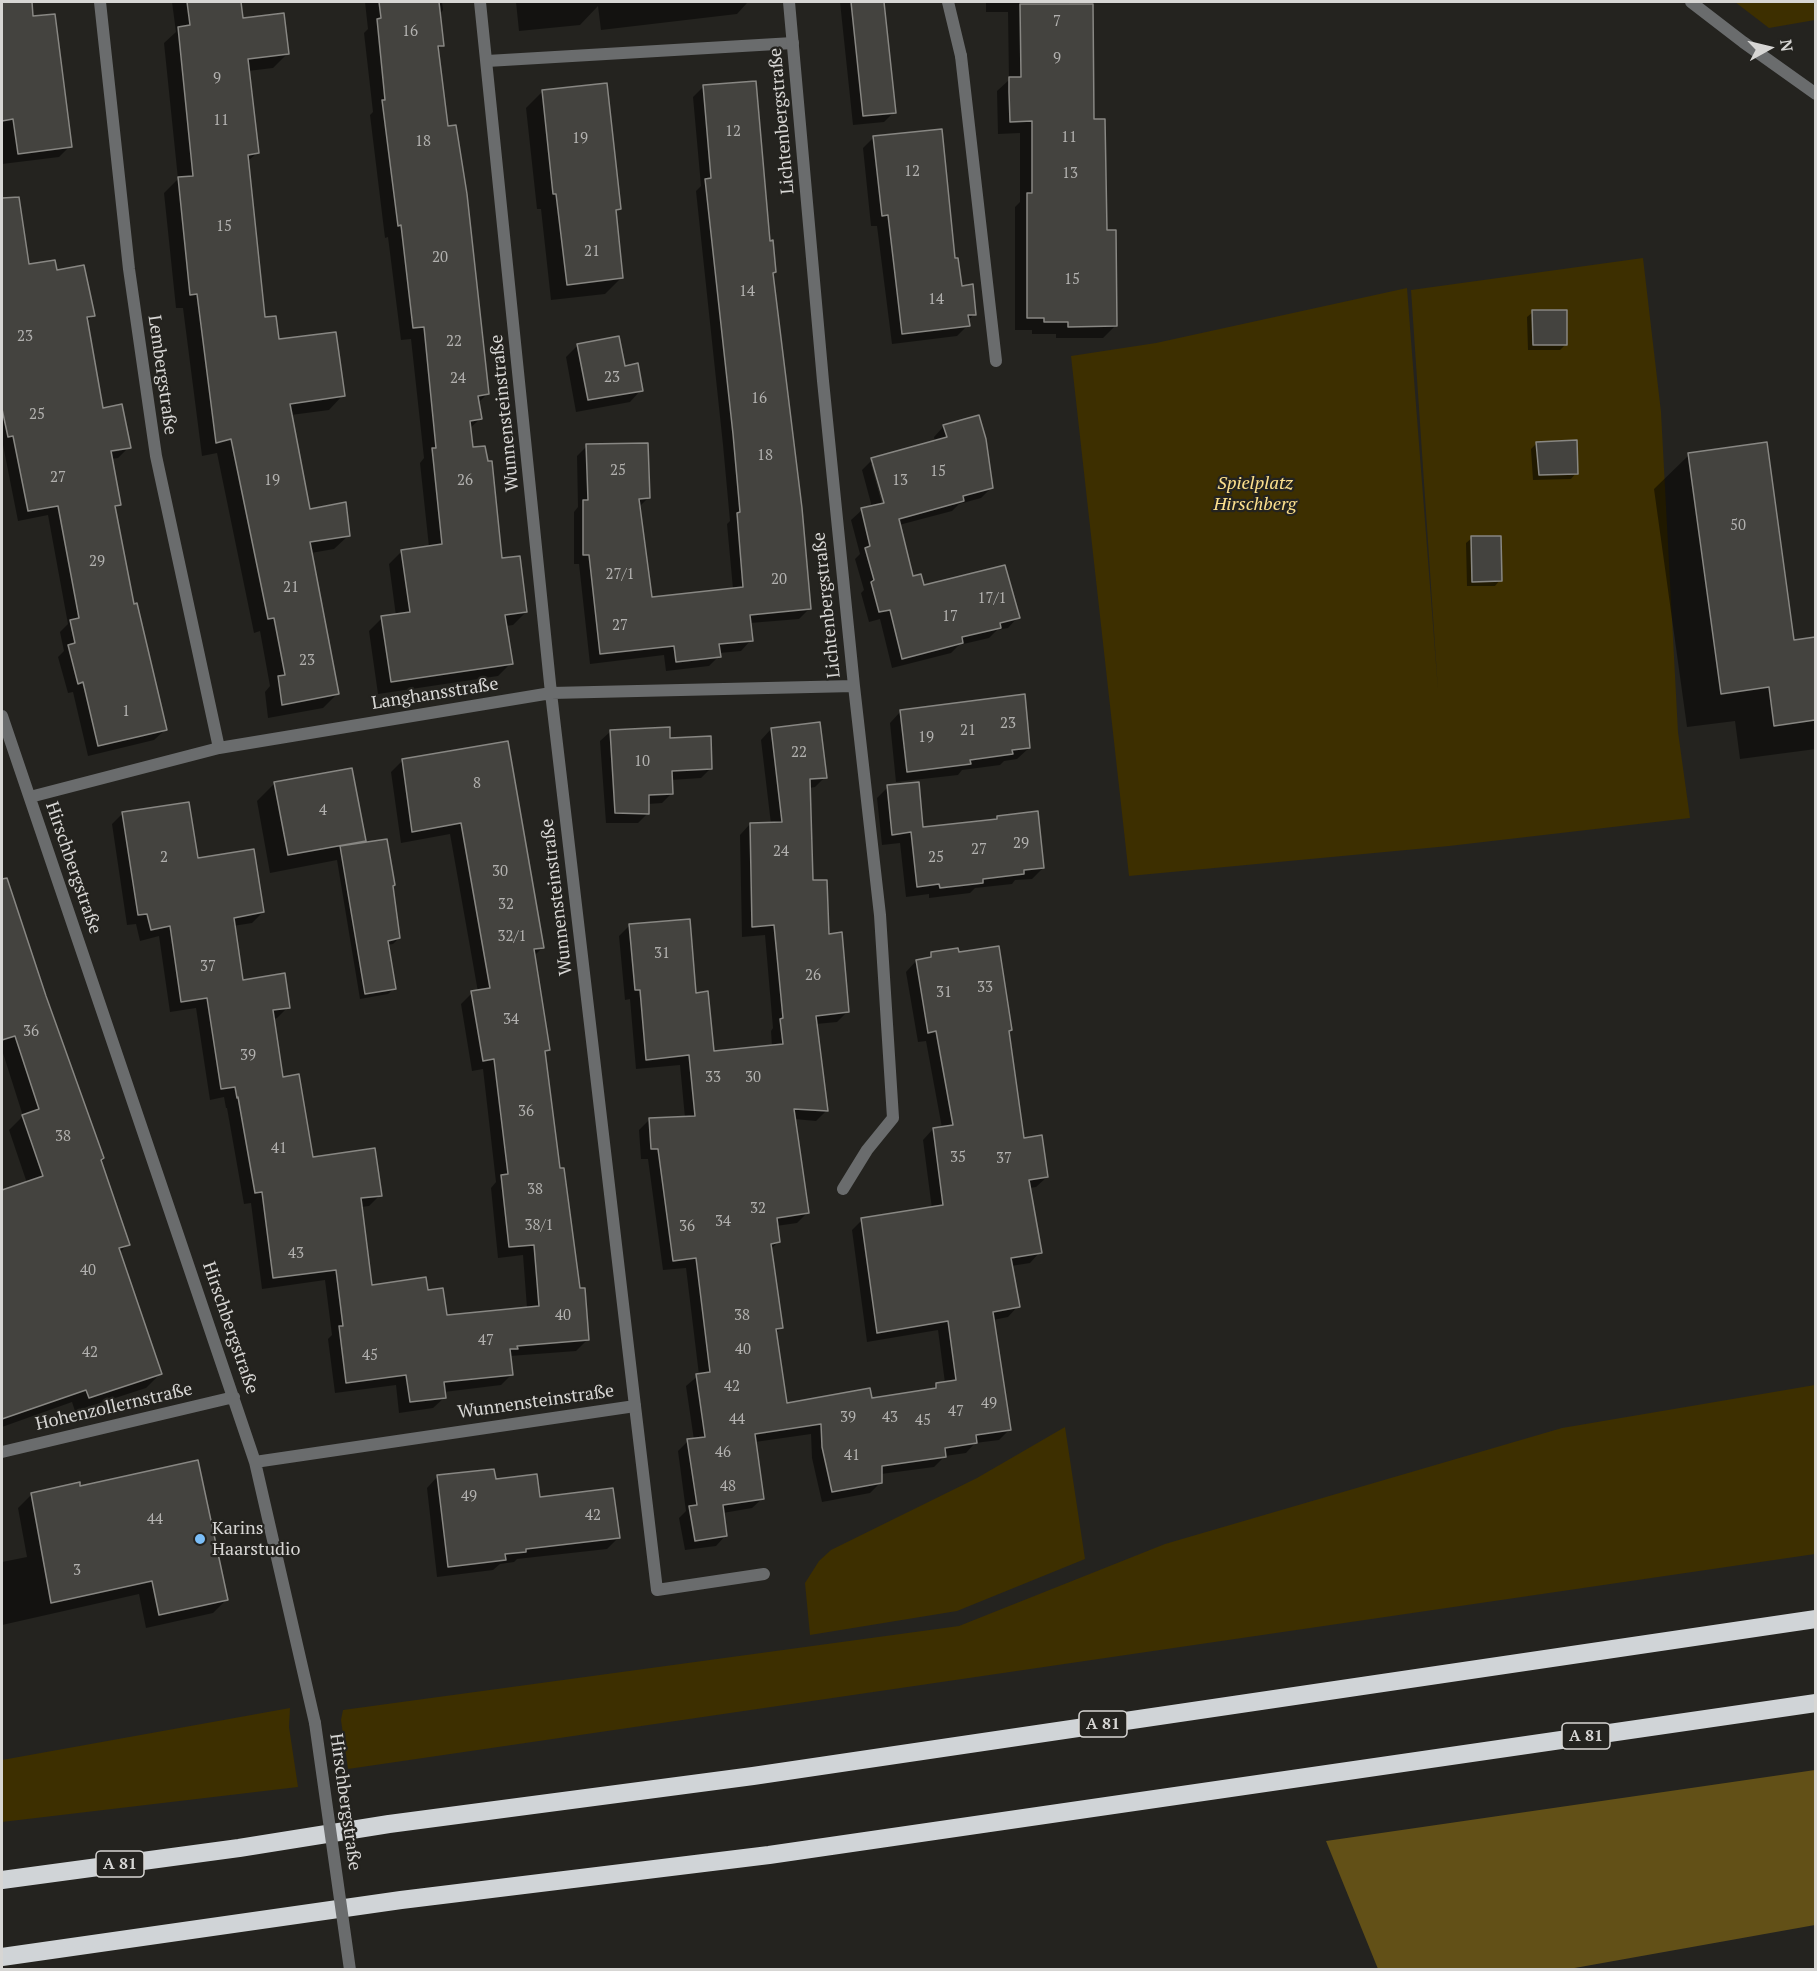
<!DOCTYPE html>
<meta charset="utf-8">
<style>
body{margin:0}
#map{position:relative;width:1817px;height:1971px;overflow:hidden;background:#24231f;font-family:"PT Serif",serif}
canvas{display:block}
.frame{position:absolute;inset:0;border:3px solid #d7d6d4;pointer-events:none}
.north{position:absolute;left:1739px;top:18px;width:60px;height:60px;-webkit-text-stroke:4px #24231f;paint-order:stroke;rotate:82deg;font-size:16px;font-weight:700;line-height:24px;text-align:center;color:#d7d6d4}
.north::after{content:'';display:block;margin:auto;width:21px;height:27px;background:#d7d6d4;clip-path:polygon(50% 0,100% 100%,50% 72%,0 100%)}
</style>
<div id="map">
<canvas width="1817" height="1971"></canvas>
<div class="frame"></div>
<div class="north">N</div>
</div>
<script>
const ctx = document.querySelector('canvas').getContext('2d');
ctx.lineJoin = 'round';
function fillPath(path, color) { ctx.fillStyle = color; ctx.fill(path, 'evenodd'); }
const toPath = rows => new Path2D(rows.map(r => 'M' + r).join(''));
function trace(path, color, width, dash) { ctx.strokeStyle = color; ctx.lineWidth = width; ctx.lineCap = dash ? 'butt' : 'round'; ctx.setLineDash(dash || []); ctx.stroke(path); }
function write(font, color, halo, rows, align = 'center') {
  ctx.font = font + ' "PT Serif",serif'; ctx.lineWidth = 4.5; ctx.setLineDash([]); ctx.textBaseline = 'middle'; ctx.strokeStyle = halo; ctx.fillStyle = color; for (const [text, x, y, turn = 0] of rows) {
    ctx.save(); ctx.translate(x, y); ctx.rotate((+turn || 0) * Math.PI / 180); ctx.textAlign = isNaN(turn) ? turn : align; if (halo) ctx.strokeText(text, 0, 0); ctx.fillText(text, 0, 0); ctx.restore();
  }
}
fillPath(toPath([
 [1735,2,1815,2,1815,20,1769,28],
 [1643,258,1661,412,1678,732,1690,818,1449,846,1129,876,1071,356,1156,343,1407,288,1438,690,1411,290],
 [1815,1385,1815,1554,348,1769,341,1720,343,1710,959,1626,1165,1544,1562,1428],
 [1065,1427,1085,1559,957,1611,810,1635,805,1583,819,1561,831,1550,977,1478],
 [290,1708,289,1727,298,1787,2,1822,2,1760]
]), '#3d2f00');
fillPath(toPath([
 [1815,1770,1815,1925,1569,1969,1378,1969,1326,1841]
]), '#625017');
fillPath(toPath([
 [2,2,30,2,32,18,70,146,59,157,2,164],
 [172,2,239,2,241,20,288,53,273,68,248,71,257,153,247,162,264,319,277,340,343,395,329,410,291,415,309,511,349,535,334,549,311,553,337,694,323,708,268,718,265,692,270,686,260,631,254,633,217,453,202,456,183,308,176,308,164,193,178,179,164,43,176,32],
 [365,2,442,2,443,10,439,15,442,45,437,51,447,128,487,394,478,403,480,419,469,429,471,448,501,560,526,612,513,625,506,626,511,663,498,676,378,694,369,631,382,618,396,616,389,564,402,551,429,547,420,463,424,458,411,339,401,340,388,237,385,238,370,115,373,112,364,33,368,29],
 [516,2,747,2,747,3,737,14,601,30,598,6,580,25,519,31],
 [840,2,883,2,894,112,884,122,853,125],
 [986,2,1069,2,1093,121,1115,326,1103,338,1056,338,1056,334,1032,334,1032,330,1015,330,1015,207,1020,202,1020,133,998,134,997,91,1009,80,1008,12,986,12],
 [703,87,768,242,775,272,772,275,809,609,799,619,750,623,751,640,741,651,719,653,719,656,709,666,666,671,664,655,590,664,579,564,574,564,574,512,578,507,577,456,587,446,648,498,639,507,650,599,733,589,727,524,730,521,723,445,696,191,701,186,693,97],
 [542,92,620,208,614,214,621,278,605,294,551,300,541,209,537,209,526,108],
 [874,137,953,260,960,287,974,314,968,321,968,325,957,336,892,344,877,226,871,226,863,148],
 [21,218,28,266,56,272,93,315,87,322,102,410,129,447,118,458,111,459,119,505,114,509,133,606,165,730,154,740,88,756,73,692,68,693,58,657,64,651,60,632,68,624,48,515,18,521,3,445,2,446,2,221],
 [119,448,119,451,104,454,104,451],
 [1533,312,1566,344,1560,350,1528,350,1527,317],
 [578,345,624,367,641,390,630,402,576,412,566,357],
 [944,426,991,488,981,498,959,504,952,511,899,525,912,578,922,587,1018,617,1008,628,997,630,989,638,959,645,951,653,892,668,880,619,869,622,861,593,864,590,855,559,860,554,851,520,862,510,872,507,862,470,872,460,935,442,934,437],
 [871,464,874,464,887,510,884,511],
 [1537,443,1576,473,1571,479,1533,480,1531,449],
 [1689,455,1793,641,1816,638,1816,749,1740,759,1735,721,1687,727,1654,489],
 [1472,538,1500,580,1495,586,1467,586,1466,543],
 [901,711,1029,748,1017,759,1004,761,1000,765,962,770,958,775,896,782,890,723],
 [771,729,825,777,815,787,809,788,811,882,847,1012,837,1022,816,1024,826,1111,816,1121,794,1119,807,1213,797,1223,776,1226,778,1242,770,1250,781,1328,775,1334,785,1405,871,1400,930,1391,936,1385,945,1383,938,1330,867,1342,852,1230,862,1220,932,1209,923,1140,933,1129,942,1128,926,1041,918,1042,906,972,916,961,925,960,931,954,1010,1030,1008,1032,1023,1139,1047,1177,1036,1187,1029,1188,1040,1252,1030,1263,1011,1266,1018,1306,1008,1317,993,1320,1009,1430,999,1440,975,1443,966,1453,945,1456,934,1467,881,1474,881,1482,870,1493,822,1502,812,1458,811,1434,755,1442,763,1498,752,1508,723,1513,726,1535,716,1546,685,1550,679,1518,686,1511,678,1451,688,1441,694,1440,686,1386,699,1375,686,1268,663,1270,648,1159,641,1159,639,1130,650,1119,685,1118,680,1065,636,1069,630,999,625,1000,619,936,630,925,695,994,713,1053,772,1047,771,1031,773,1028,765,935,742,937,740,835,750,824,771,824,761,740],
 [611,731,669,739,711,768,701,778,671,780,672,793,662,803,648,804,648,813,638,823,606,823,600,741],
 [507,743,543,947,533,957,549,1049,544,1054,559,1170,587,1340,576,1351,510,1356,512,1374,501,1385,444,1392,445,1397,433,1408,399,1413,396,1385,335,1393,328,1339,332,1335,325,1280,262,1289,251,1203,244,1204,227,1108,226,1108,224,1097,210,1100,196,1008,170,1012,159,936,140,941,136,924,127,925,112,824,123,813,196,860,263,912,252,923,233,926,242,981,288,1007,277,1018,273,1019,282,1078,311,1158,380,1195,369,1206,361,1207,370,1287,427,1292,446,1317,527,1308,523,1255,498,1258,491,1188,496,1182,483,1069,472,1071,461,1004,472,993,478,992,450,834,401,843,391,772,402,761],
 [275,783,364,840,360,845,392,887,399,938,393,944,387,945,394,989,388,994,360,999,337,860,270,873,257,801],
 [888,787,922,829,993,821,997,817,1043,868,1032,879,1015,880,1012,884,975,888,970,893,929,898,929,894,906,897,900,843,882,845,877,798],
 [12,896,103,1158,99,1161,128,1244,119,1253,160,1374,146,1388,75,1411,72,1402,2,1427,2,1194,5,1191,27,1183,9,1130,23,1116,2,1050,2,900],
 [437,1477,494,1481,539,1498,618,1538,607,1549,517,1559,514,1562,500,1564,493,1570,437,1577,427,1488],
 [79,1488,226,1600,213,1613,146,1628,139,1594,2,1625,2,1562,27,1557,18,1508,32,1494]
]), '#0007');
const building = toPath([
 [2,2,32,2,33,16,55,14,72,147,18,154,13,119,2,121,2,2],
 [187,2,241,2,243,18,284,13,289,54,248,59,259,153,248,155,265,317,276,316,279,339,336,332,345,396,290,404,310,509,346,502,350,536,310,542,339,694,282,705,278,676,285,675,274,618,268,619,231,439,216,443,197,294,190,295,178,177,193,176,178,27,190,25,187,2],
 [379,2,439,2,444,46,438,46,448,126,456,125,467,194,489,394,478,396,482,419,470,421,473,447,485,446,488,461,492,461,502,558,520,556,527,612,505,615,513,664,391,682,381,616,410,612,401,550,442,544,432,448,436,448,424,327,413,328,401,225,398,226,382,100,385,100,377,19,381,18,379,2],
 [851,2,884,2,896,113,863,116,851,2],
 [1020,4,1093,4,1094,119,1105,119,1107,230,1116,230,1117,326,1068,327,1068,322,1044,322,1044,318,1027,318,1027,193,1032,193,1032,121,1010,122,1009,92,1009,77,1021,77,1020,4],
 [756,81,770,241,773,240,776,272,773,273,802,508,811,609,750,615,753,641,719,644,721,657,676,662,674,646,600,654,589,555,583,555,583,500,588,500,586,444,648,443,650,498,639,499,652,597,743,587,737,513,740,512,733,434,705,179,711,178,703,85,756,81],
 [607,83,621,209,616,210,623,278,567,285,556,194,553,194,542,90,607,83],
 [942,129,955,258,958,258,962,286,973,284,976,315,968,315,970,326,902,334,888,215,882,216,873,136,942,129],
 [19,197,29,264,55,260,57,270,84,265,95,316,87,317,103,408,122,404,131,448,111,451,121,505,115,506,134,604,137,603,167,730,98,746,83,682,78,684,68,645,75,643,70,620,79,618,58,506,28,511,13,436,8,437,2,409,2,198,19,197],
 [1532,310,1567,310,1567,345,1533,345,1532,310],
 [619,336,625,366,638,363,643,391,588,400,577,344,619,336],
 [979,415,986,439,993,488,963,496,964,501,899,519,913,576,921,574,924,585,1005,565,1020,618,1000,623,1001,628,962,637,963,643,902,659,890,610,879,612,871,582,874,580,865,548,870,546,861,508,884,503,871,458,947,437,943,425,979,415],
 [1577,440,1578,474,1539,475,1536,442,1577,440],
 [1767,442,1794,640,1815,637,1815,720,1774,726,1769,687,1721,694,1688,453,1767,442],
 [1471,536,1501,536,1502,581,1472,582,1471,536],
 [1025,694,1030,748,1012,750,1013,754,970,760,971,764,907,772,900,710,1025,694],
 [820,722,827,778,810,779,813,880,827,880,829,934,842,932,849,1012,816,1016,828,1111,794,1109,809,1213,777,1218,780,1242,771,1244,783,1328,776,1329,787,1403,870,1388,872,1398,936,1388,936,1383,956,1380,948,1321,877,1333,861,1218,943,1205,933,1128,953,1125,936,1031,928,1033,916,960,931,957,931,952,958,948,959,952,999,946,1012,1030,1009,1031,1024,1138,1042,1135,1048,1177,1029,1180,1042,1253,1011,1258,1020,1307,993,1312,1011,1430,976,1435,977,1443,945,1448,946,1457,882,1466,882,1483,832,1492,822,1447,821,1424,755,1434,764,1499,723,1505,727,1536,695,1541,689,1506,697,1505,687,1439,705,1437,696,1374,710,1372,696,1258,673,1261,658,1149,651,1149,649,1118,695,1116,689,1055,646,1060,640,990,635,990,629,924,690,919,696,993,708,991,714,1051,783,1044,780,1019,783,1018,774,925,752,927,750,823,782,822,771,728,820,722],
 [670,727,670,738,711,736,712,769,672,771,673,794,649,795,649,814,615,813,610,730,670,727],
 [508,741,544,948,534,949,550,1050,545,1051,560,1168,564,1168,580,1288,585,1288,589,1340,517,1346,518,1349,510,1349,513,1375,444,1382,446,1398,410,1402,406,1375,346,1383,339,1326,343,1326,336,1270,273,1278,262,1192,255,1193,238,1097,237,1098,235,1087,221,1089,207,998,181,1002,170,926,151,930,147,914,138,915,122,812,189,802,198,858,254,849,264,912,234,918,243,980,285,973,290,1008,273,1010,283,1077,299,1074,313,1157,375,1148,382,1196,361,1198,372,1285,426,1277,428,1290,443,1288,447,1315,539,1306,534,1245,509,1247,501,1175,508,1174,494,1059,483,1061,471,991,490,988,461,823,412,832,402,759,508,741],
 [352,768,366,841,288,855,274,782,352,768],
 [919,782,923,827,997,819,997,816,1038,811,1044,868,1024,870,1024,874,983,879,983,883,940,888,939,884,917,887,911,832,892,835,887,785,919,782],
 [387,839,395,885,393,886,400,938,388,941,396,989,365,994,340,846,387,839],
 [7,878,46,996,104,1158,101,1160,130,1245,119,1248,162,1374,89,1398,86,1390,2,1419,2,1190,43,1176,22,1115,39,1109,15,1036,2,1040,2,879,7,878],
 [198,1460,228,1600,159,1615,152,1581,51,1603,31,1493,80,1482,80,1486,198,1460],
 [494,1469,496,1479,537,1474,540,1497,613,1488,620,1538,526,1549,526,1552,505,1554,506,1560,448,1567,437,1475,494,1469]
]);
fillPath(building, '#44433f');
trace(building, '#888783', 1.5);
trace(toPath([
 [961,56,996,361],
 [487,61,793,43],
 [635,1406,657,1590,764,1574]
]), '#6a6c6d', 12);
trace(toPath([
 [100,2,129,269,156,456,219,748],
 [789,2,823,381,854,686,880,915,893,1118,867,1150,843,1189],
 [948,2,961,56],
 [1691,2,1743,42,1816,94],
 [2,716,255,1462,315,1723],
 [30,797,219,748,551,693,854,686],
 [2,1452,234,1397],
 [255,1462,635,1406,551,693,480,2]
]), '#6a6c6d', 12);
trace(toPath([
 [2,1880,239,1848,389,1824,753,1776,1816,1619],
 [2,1957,401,1900,769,1855,1816,1703]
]), '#d0d4d7', 18);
trace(toPath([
 [315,1723,350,1970]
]), '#6a6c6d', 12);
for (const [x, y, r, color] of [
 [200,1539,6,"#7bbef8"]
]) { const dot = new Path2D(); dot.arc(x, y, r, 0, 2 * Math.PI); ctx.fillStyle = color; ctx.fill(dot); trace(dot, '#24231f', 2); }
write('15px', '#b2b1af', null, [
 ["7",1057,22],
 ["16",410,32],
 ["9",1057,59],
 ["9",217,79],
 ["11",221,121],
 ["12",733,132],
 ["11",1069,138],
 ["19",580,139],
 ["18",423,142],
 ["12",912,172],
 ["13",1070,174],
 ["15",224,227],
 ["21",592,252],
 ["20",440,258],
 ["15",1072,280],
 ["14",747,292],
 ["14",936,300],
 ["23",25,337],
 ["22",454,342],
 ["23",612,378],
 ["24",458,379],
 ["16",759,399],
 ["25",37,415],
 ["18",765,456],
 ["25",618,471],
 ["15",938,472],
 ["27",58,478],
 ["19",272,481],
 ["26",465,481],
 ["13",900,481],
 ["50",1738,526],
 ["29",97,562],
 ["27/1",620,575],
 ["20",779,580],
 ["21",291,588],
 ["17/1",992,599],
 ["17",950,617],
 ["27",620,626],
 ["23",307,661],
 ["1",126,712],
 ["23",1008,724],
 ["21",968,731],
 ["19",926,738],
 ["22",799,753],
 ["10",642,762],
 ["8",477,784],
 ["4",323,811],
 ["29",1021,844],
 ["27",979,850],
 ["24",781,852],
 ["2",164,858],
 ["25",936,858],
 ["30",500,872],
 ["32",506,905],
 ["32/1",512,937],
 ["31",662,954],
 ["37",208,967],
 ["26",813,976],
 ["33",985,988],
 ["31",944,993],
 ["34",511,1020],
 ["36",31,1032],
 ["39",248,1056],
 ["33",713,1078],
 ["30",753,1078],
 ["36",526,1112],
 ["38",63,1137],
 ["41",279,1149],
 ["35",958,1158],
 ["37",1004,1159],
 ["38",535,1190],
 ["32",758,1209],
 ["34",723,1222],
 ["38/1",539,1226],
 ["36",687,1227],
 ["43",296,1254],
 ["40",88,1271],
 ["40",563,1316],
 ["38",742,1316],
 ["47",486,1341],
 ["40",743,1350],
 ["42",90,1353],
 ["45",370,1356],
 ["42",732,1387],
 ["49",989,1404],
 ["47",956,1412],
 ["39",848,1418],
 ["43",890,1418],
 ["44",737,1420],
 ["45",923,1421],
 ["46",723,1453],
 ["41",852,1456],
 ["48",728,1487],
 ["49",469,1497],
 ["42",593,1516],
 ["44",155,1520],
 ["3",77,1571]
]);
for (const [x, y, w] of [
 [1103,1724,48],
 [1586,1736,48],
 [120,1864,48]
]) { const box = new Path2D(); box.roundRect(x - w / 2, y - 13, w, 26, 4.5); ctx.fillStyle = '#24231f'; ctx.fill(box); trace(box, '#d7d6d4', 1.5); }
write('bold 16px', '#d7d6d4', null, [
 ["A 81",1103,1724],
 ["A 81",1586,1736],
 ["A 81",120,1864]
]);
write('18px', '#d7d6d4', '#24231f', [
 ["Lichtenbergstraße",782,121,-95],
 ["Lembergstraße",162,375,82],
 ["Wunnensteinstraße",505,413,-96],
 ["Lichtenbergstraße",827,605,-96],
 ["Langhansstraße",435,694,-9],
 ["Hirschbergstraße",73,868,71],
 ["Wunnensteinstraße",557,897,-97],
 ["Hirschbergstraße",230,1328,71],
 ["Wunnensteinstraße",536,1402,-8],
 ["Hohenzollernstraße",114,1407,-13],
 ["Hirschbergstraße",345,1802,82]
]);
write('italic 18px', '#fde08d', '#24231f', [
 ["Spielplatz",1255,484],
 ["Hirschberg",1255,505]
]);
write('18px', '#d7d6d4', '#24231f', [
 ["Karins",212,1529],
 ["Haarstudio",212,1550]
], 'left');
</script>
